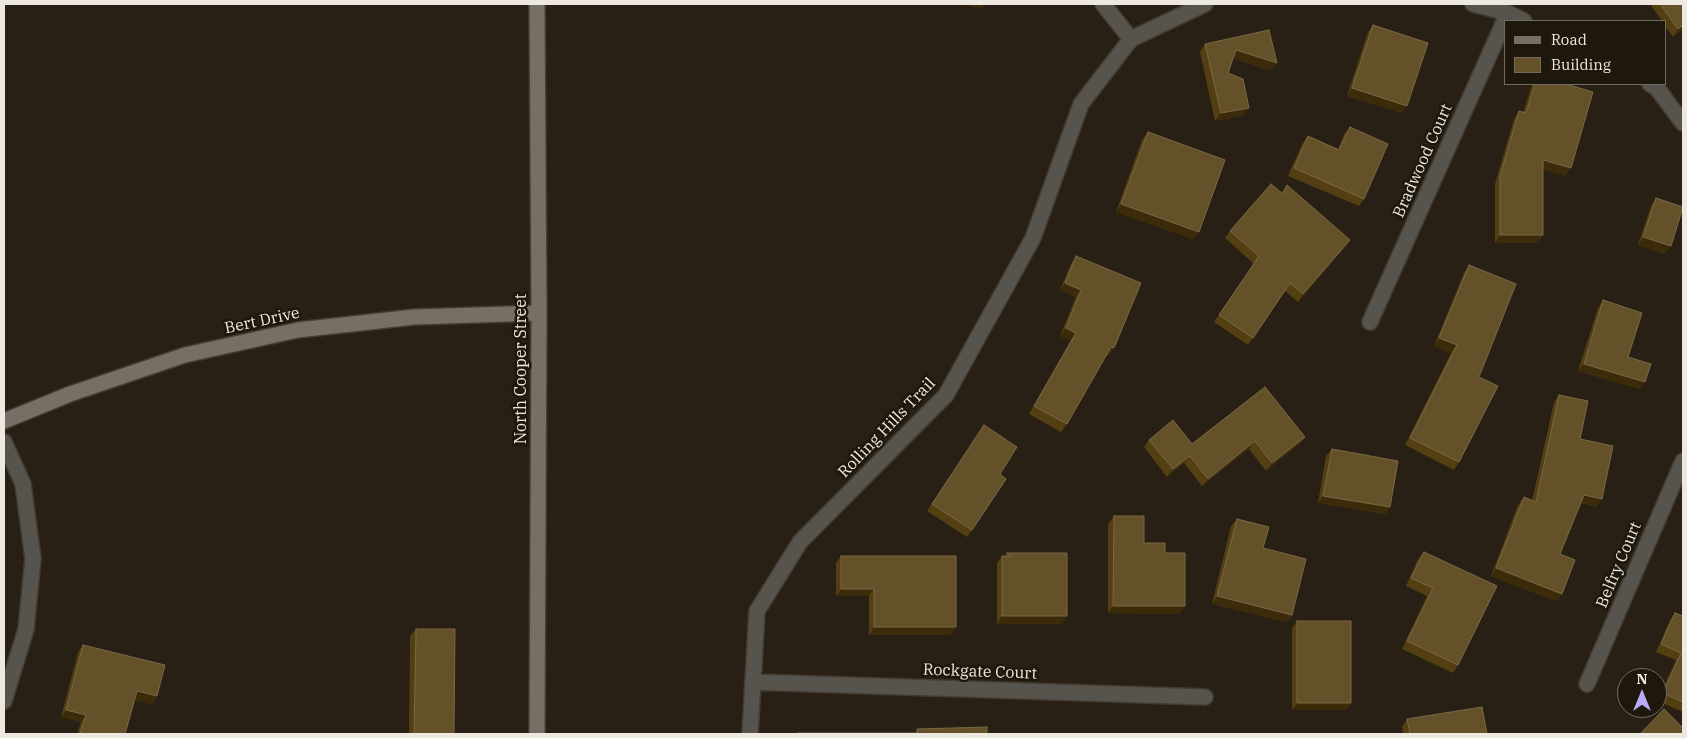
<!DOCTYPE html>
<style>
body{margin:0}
#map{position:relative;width:1687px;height:738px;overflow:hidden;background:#282014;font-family:"IBM Plex Serif",serif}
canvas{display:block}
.frame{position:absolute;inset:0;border:5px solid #ede8e0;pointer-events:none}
.legend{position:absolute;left:1504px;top:20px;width:162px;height:65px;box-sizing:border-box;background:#1e170b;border:1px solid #716b60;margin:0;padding:6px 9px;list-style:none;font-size:15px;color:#ede8e0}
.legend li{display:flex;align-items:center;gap:10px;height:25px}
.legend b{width:25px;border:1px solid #716b60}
.north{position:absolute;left:1617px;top:668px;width:50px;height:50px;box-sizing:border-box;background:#1e170b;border:1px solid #716b60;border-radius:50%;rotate:0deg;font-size:14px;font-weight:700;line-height:20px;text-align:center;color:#ede8e0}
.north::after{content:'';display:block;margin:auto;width:18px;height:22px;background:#baaaf6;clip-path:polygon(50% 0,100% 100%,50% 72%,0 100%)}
</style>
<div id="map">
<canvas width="1687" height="738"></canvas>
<div class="frame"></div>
<ul class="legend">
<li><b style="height:6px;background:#756f65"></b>Road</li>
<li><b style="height:14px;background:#655129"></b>Building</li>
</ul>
<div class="north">N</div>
</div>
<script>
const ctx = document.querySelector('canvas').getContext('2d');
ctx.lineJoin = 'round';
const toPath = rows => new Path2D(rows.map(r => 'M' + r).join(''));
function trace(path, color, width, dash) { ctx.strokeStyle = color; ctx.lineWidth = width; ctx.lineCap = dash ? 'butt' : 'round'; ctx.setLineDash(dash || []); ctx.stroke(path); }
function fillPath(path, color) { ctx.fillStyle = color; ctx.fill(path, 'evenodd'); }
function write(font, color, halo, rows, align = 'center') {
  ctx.font = font + ' "IBM Plex Serif",serif'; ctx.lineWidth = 5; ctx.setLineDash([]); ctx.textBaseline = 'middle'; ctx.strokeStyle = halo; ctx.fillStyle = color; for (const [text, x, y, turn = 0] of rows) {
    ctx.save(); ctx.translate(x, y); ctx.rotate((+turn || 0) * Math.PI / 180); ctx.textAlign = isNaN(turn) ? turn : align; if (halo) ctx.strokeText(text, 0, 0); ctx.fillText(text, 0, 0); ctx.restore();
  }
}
const street = toPath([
 [1103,4,1131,39],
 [1473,4,1508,13,1524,21],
 [1650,84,1656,87,1683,123],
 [1370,322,1508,13],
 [4,442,23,484,33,559,26,629,4,701],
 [753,682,1205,697],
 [1587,684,1683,461],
 [750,734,757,611,800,542,946,395,1033,238,1081,104,1131,39,1205,4]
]);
const secondary = toPath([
 [4,421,70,394,185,355,298,330,414,317,539,313],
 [537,734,539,313,537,4]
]);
trace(street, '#443c31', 18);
trace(secondary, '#443c31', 18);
trace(street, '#57534d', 15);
trace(secondary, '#756f65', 15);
fillPath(toPath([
 [1650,4,1683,4,1683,29,1673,37,1666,27,1666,21,1662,21],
 [1373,25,1402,113,1347,96,1368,32],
 [1205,44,1271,71,1233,58,1228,73,1244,115,1215,121,1200,52],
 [1532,84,1566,84,1571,168,1565,176,1543,169,1543,235,1538,243,1495,243,1495,184,1514,119,1519,111,1523,113],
 [1350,127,1364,199,1359,206,1288,176,1302,144,1308,136,1338,149,1344,134],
 [1148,132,1199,232,1193,239,1116,212,1142,140],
 [1287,185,1350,240,1345,247,1298,302,1285,291,1248,345,1214,322,1254,264,1225,238,1230,231,1281,193],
 [1656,198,1665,254,1638,245,1651,206],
 [1076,256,1109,356,1106,355,1067,424,1061,432,1029,414,1071,340,1060,336,1076,297,1060,290,1071,264],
 [1469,265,1479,377,1459,462,1454,470,1405,445,1451,353,1434,346,1464,273],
 [1603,300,1640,389,1578,371,1598,308],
 [1559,395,1580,439,1597,506,1581,503,1560,554,1562,594,1556,601,1491,576,1518,505,1524,497,1532,501,1554,402],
 [984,425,1000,474,1006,479,967,537,927,511],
 [1305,437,1299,444,1266,471,1249,449,1202,486,1184,463,1167,477,1144,447,1149,440,1192,444],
 [1332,449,1390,507,1385,514,1318,503,1326,456],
 [1114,516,1144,543,1165,553,1185,606,1179,614,1108,613,1108,524],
 [1237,519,1263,548,1292,615,1287,622,1212,604,1231,526],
 [1424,552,1458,665,1453,673,1402,649,1427,596,1406,586,1418,559],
 [1007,553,1067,553,1062,624,997,624,997,563,1002,556,1005,556],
 [841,556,951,635,869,635,869,596,836,596,836,563],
 [1675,613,1683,616,1683,712,1657,701,1676,660,1656,652,1670,620],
 [1297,621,1351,703,1346,710,1292,710,1292,628],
 [416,629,454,734,409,734,410,636],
 [83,645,157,696,152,704,135,700,125,734,77,734,81,722,61,717,78,652],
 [1407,719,1487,734,1403,734,1402,727]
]), '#543f13');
fillPath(toPath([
 [964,4,985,4,981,9],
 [1683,25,1683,29,1673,37,1678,29],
 [1236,50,1277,63,1271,71,1231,57],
 [1352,88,1407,106,1402,113,1347,96],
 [1249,108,1244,115,1215,121,1221,113],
 [1543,160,1571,168,1565,176,1538,168],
 [1121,204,1199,232,1193,239,1116,212],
 [1500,235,1543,235,1538,243,1495,243],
 [1643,237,1671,246,1665,254,1638,245],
 [1350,240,1345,247,1298,302,1303,294],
 [1065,283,1081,290,1076,297,1060,290],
 [1066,328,1076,333,1071,340,1060,336],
 [1439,338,1457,345,1451,353,1434,346],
 [1111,347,1114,348,1109,356,1105,355],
 [1584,364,1645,382,1640,389,1578,371],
 [1305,437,1299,444,1266,471,1272,463],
 [1255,441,1249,449,1202,486,1208,479],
 [1190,456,1184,463,1167,477,1173,469],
 [1584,495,1602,499,1597,506,1579,502],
 [1323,496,1390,507,1385,514,1318,503],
 [1496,568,1562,594,1556,601,1491,576],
 [841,589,874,589,869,596,836,596],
 [1217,596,1292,615,1287,622,1212,604],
 [1113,606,1185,606,1179,614,1108,613],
 [1002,616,1067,616,1062,624,997,624],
 [874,627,956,627,951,635,869,635],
 [137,691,157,696,152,704,132,699],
 [1297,703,1351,703,1346,710,1292,710],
 [66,710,86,715,81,722,61,717]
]), '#3c2b0a');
const building = toPath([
 [1660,4,1683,4,1683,25,1678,29,1660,4],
 [1373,25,1428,43,1407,106,1352,88,1373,25],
 [1269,30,1277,63,1236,50,1228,73,1243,79,1249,108,1221,113,1205,44,1269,30],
 [1535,84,1566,84,1593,92,1571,168,1543,160,1543,235,1500,235,1500,176,1519,111,1526,113,1535,84],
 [1350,127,1388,144,1364,199,1294,168,1308,136,1339,150,1350,127],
 [1148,132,1225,160,1199,232,1121,204,1148,132],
 [1271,184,1283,194,1287,185,1350,240,1303,294,1290,283,1253,338,1219,315,1259,256,1230,231,1271,184],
 [1656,198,1683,207,1671,246,1643,237,1656,198],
 [1076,256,1141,283,1114,348,1111,347,1067,424,1034,406,1076,333,1066,328,1081,290,1065,283,1076,256],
 [1469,265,1516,284,1479,377,1498,386,1459,462,1410,438,1457,345,1439,338,1469,265],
 [1603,300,1642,313,1628,357,1651,364,1645,382,1584,364,1603,300],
 [1265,387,1305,437,1272,463,1255,441,1208,479,1190,456,1173,469,1149,440,1173,420,1192,444,1265,387],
 [1559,395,1588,401,1580,439,1613,446,1602,499,1584,495,1560,554,1575,560,1562,594,1496,568,1524,497,1536,502,1559,395],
 [984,425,1017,447,1000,474,1006,479,972,530,932,504,984,425],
 [1332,449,1398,461,1390,507,1323,496,1332,449],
 [1114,516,1144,516,1144,543,1165,543,1165,553,1185,553,1185,606,1113,606,1114,516],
 [1237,519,1269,527,1263,548,1306,559,1292,615,1217,596,1237,519],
 [1424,552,1497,586,1458,665,1407,641,1433,588,1411,578,1424,552],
 [1007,553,1067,553,1067,616,1002,616,1002,556,1012,556,1007,553],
 [841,556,956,556,956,627,874,627,874,589,841,589,841,556],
 [1675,613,1683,616,1683,702,1663,693,1681,653,1661,644,1675,613],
 [1297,621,1351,621,1351,703,1297,703,1297,621],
 [416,629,455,629,454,734,414,734,416,629],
 [83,645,165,665,157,696,137,691,125,734,80,734,86,715,66,710,83,645],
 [1482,707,1487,734,1410,734,1407,719,1482,707],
 [1664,709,1683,728,1683,734,1640,734,1664,709],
 [987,727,987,734,797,734,797,733,917,733,917,729,987,727]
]);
fillPath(building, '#655129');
trace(building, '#7a6946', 1);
write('16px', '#ede8e0', '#1e170b', [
 ["Bradwood Court",1423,161,-66],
 ["Bert Drive",262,321,-12],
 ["North Cooper Street",521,369,-90],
 ["Rolling Hills Trail",887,428,-46],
 ["Belfry Court",1619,565,-67],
 ["Rockgate Court",980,672,2]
]);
</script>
